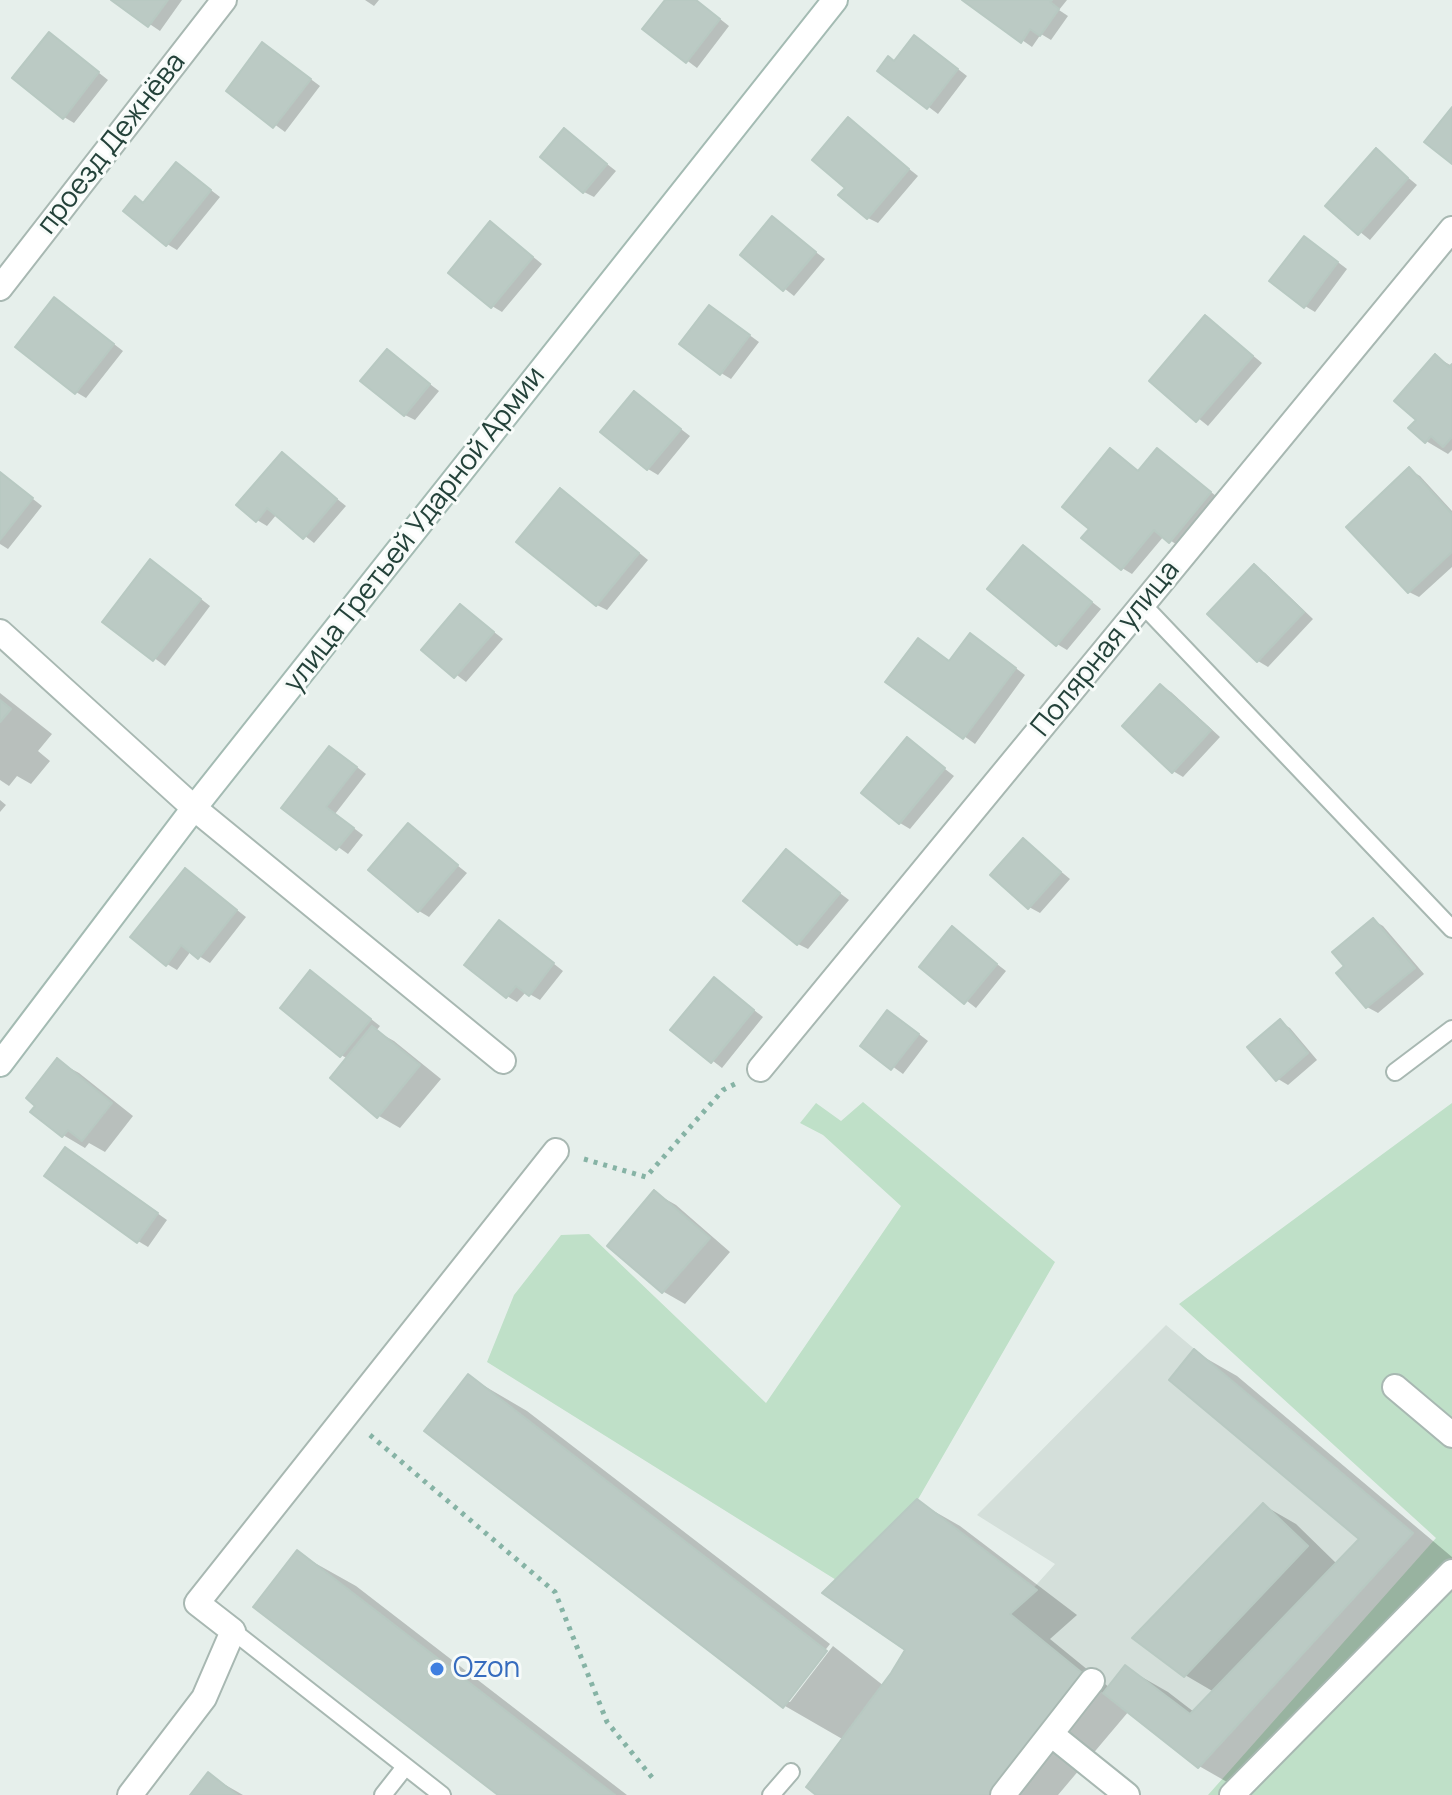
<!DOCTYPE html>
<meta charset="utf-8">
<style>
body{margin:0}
canvas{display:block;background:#e6efeb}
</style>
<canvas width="1452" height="1795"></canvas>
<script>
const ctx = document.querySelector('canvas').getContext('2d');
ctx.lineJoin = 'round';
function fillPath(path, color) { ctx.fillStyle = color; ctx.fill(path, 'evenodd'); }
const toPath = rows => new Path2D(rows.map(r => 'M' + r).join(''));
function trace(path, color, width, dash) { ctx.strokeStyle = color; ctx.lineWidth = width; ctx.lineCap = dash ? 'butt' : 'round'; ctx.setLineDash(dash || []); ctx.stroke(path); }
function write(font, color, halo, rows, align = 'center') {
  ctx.font = font + ' Manrope,sans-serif'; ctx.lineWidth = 6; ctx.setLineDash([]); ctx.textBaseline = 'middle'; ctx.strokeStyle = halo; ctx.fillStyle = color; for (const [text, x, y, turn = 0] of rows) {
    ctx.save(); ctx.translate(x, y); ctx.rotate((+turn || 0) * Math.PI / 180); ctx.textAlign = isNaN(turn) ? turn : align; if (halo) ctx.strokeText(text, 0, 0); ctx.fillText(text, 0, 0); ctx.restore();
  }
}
fillPath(toPath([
 [1166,1325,1413,1533,1198,1768,1103,1693,1010,1614,1055,1564,977,1515]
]), '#d4dfda');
fillPath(toPath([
 [863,1102,1055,1262,906,1520,841,1583,487,1362,514,1295,561,1235,589,1234,766,1403,901,1206,823,1135,800,1123,816,1103,841,1121],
 [1452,1103,1452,1795,1208,1795,1436,1538,1179,1304]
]), '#bfe0c8');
fillPath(toPath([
 [114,0,182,0,160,31],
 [365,0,379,0,374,6],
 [667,0,696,0,729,26,697,68,645,29],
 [965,0,1067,0,1059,10,1068,16,1051,40,1041,34,1032,47],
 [59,41,108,80,74,123,64,117],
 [924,43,967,76,938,114,880,70],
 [273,51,320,86,285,132,228,90],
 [848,120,918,176,878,223,868,218],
 [565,131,616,171,594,197,584,192],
 [1376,151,1417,185,1370,240,1328,206],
 [177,164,220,197,177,250,167,244,136,199,145,204],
 [772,219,825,259,794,296,742,255],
 [500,230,542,264,502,312,492,306],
 [1314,244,1347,269,1315,312,1305,306],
 [65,306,123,351,86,398,76,392],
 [719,313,759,342,731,379,721,373],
 [1206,317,1262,363,1208,426,1152,381],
 [387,351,439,391,415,420,405,415],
 [1436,357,1452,366,1452,450,1448,454,1426,441,1418,420],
 [634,393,690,436,658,475,648,469],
 [1110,450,1140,472,1158,451,1220,499,1180,547,1164,536,1132,574,1122,568],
 [282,455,346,506,314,543,277,514,267,526,257,520],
 [1410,470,1420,476,1452,511,1452,567,1419,597,1409,592],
 [0,473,42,506,8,549,0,544],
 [570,496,648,560,607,610,597,605],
 [1024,548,1101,609,1067,650,1057,644],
 [1255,567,1265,573,1313,619,1268,667,1258,661],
 [161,568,210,606,165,666,105,621],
 [461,606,503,639,466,682,424,650],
 [981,642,1025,675,975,744,888,681,950,662],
 [1160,686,1171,692,1220,737,1183,777,1173,771],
 [0,693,52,734,38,751,50,761,31,784,17,776,9,786,0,780],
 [908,740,954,776,910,829,900,823],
 [340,754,366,774,335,814,363,835,348,854,284,808],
 [0,800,6,805,0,812],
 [408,826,467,873,429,917,419,911],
 [1023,840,1070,879,1040,913,1029,907],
 [786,852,849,900,808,949,798,944],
 [195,877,246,917,210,963,191,951,177,970,167,964],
 [1373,920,1383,926,1424,974,1378,1013,1367,1007,1347,967],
 [509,928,563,971,540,1000,526,992,517,1002,507,996],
 [952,929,1006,971,976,1008,922,966],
 [311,972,380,1026,376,1031,394,1041,441,1079,400,1128,379,1116,348,1059,341,1055],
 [714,979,763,1017,722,1068,673,1030],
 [898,1018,928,1041,903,1074,863,1045],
 [1280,1022,1290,1028,1317,1060,1288,1085,1278,1079],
 [57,1061,79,1073,133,1116,105,1152,89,1143,85,1148,63,1135],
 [75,1155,167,1220,148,1247,138,1241],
 [655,1193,676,1205,730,1252,685,1304,664,1292,610,1245],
 [1195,1352,1237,1376,1452,1557,1452,1561,1241,1790,1199,1766,1129,1711,1058,1795,819,1795,844,1740,785,1706,427,1431,469,1377,527,1411,830,1644,785,1702,790,1702,833,1646,884,1686,908,1649,918,1502,960,1526,1077,1615,1050,1639,1110,1688,1126,1668,1168,1692,1194,1712,1214,1692,1185,1675,1263,1505,1296,1524,1337,1564,1362,1538],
 [297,1553,356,1586,627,1795,501,1795],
 [208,1775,243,1795,193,1795]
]), '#0003');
const building = toPath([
 [111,0,168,0,148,27,111,0],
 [665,0,696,0,720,19,686,63,642,29,665,0],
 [962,0,1052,0,1050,2,1059,9,1040,36,1030,29,1021,43,962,0],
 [49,32,99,72,63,119,12,78,49,32],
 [914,35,958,69,927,109,877,71,888,56,894,61,914,35],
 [262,42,311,79,273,128,226,91,262,42],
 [1452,107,1452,164,1424,142,1452,107],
 [848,117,909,169,867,219,838,195,845,188,812,160,848,117],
 [564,128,607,164,583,193,540,157,564,128],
 [1376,148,1408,178,1358,235,1325,206,1376,148],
 [176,162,211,190,166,246,123,211,135,196,143,203,176,162],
 [772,216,816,252,783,291,740,255,772,216],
 [490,221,533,257,491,308,448,273,490,221],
 [1304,236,1338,262,1304,308,1269,281,1304,236],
 [54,297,114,344,75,394,15,347,54,297],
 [709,305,750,335,720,375,679,344,709,305],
 [1205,315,1253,356,1196,422,1149,381,1205,315],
 [387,349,430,384,404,416,360,381,387,349],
 [1435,354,1449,367,1452,364,1452,437,1443,447,1431,436,1425,443,1408,428,1416,420,1394,401,1435,354],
 [634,391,681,429,647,470,600,432,634,391],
 [1110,448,1138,471,1157,448,1211,492,1169,543,1154,530,1121,570,1081,538,1089,529,1062,507,1110,448],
 [282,452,337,499,303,539,267,508,256,522,236,505,282,452],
 [1409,467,1452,514,1452,552,1408,593,1346,527,1409,467],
 [0,472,33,498,0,540,0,472],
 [560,488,639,553,596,606,516,542,560,488],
 [1023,545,1092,602,1056,646,987,589,1023,545],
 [150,559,201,599,153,661,102,622,150,559],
 [1254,564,1304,612,1257,662,1207,614,1254,564],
 [460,604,494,632,454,678,421,650,460,604],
 [970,633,1016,668,963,739,885,682,918,638,949,661,970,633],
 [1160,684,1211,730,1172,773,1122,726,1160,684],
 [0,700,11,709,0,722,0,700],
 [907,737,945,768,899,824,861,793,907,737],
 [329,746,357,767,326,807,354,828,336,850,281,808,329,746],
 [408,823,458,865,418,912,368,870,408,823],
 [1023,838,1061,872,1028,909,990,875,1023,838],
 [786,849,840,893,797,945,743,901,786,849],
 [185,868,237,910,198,959,181,945,166,966,130,937,185,868],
 [1373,918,1415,968,1366,1008,1336,973,1344,966,1332,952,1373,918],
 [499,920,554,963,529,996,516,986,506,998,464,965,499,920],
 [952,926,997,964,964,1004,919,967,952,926],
 [310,970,371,1019,340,1057,280,1008,310,970],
 [714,977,754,1010,711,1063,670,1030,714,977],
 [887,1010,919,1034,891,1070,860,1046,887,1010],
 [1280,1019,1308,1053,1276,1081,1247,1047,1280,1019],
 [372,1026,420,1065,377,1118,330,1078,372,1026],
 [57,1058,112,1103,82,1141,68,1130,62,1137,30,1112,35,1106,26,1098,57,1058],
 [65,1147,158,1213,137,1243,44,1176,65,1147],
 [654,1190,710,1238,662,1293,607,1246,654,1190],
 [1194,1349,1413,1533,1198,1768,1103,1693,1125,1665,1190,1714,1359,1539,1169,1380,1194,1349],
 [468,1374,827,1651,783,1708,424,1431,468,1374],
 [917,1499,1037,1590,1010,1614,1092,1681,995,1795,816,1795,806,1787,891,1673,905,1650,822,1593,917,1499],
 [1263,1503,1308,1546,1184,1677,1132,1638,1263,1503],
 [297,1550,615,1795,498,1795,253,1607,297,1550],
 [208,1772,237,1795,190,1795,208,1772]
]);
fillPath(building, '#bbcac4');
trace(building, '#b8c9c2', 2);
const lane = toPath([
 [1143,605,1452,929],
 [1395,1072,1452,1029],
 [233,1631,442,1795],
 [383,1795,405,1767],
 [771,1795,791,1772]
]);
const street = toPath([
 [0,288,224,0],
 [0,632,194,808,503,1061],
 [760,1069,1452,229],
 [1395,1387,1452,1435],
 [1051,1734,1127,1795],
 [130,1795,204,1698,233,1631,197,1603,556,1151],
 [1003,1795,1092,1681],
 [1232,1795,1452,1572]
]);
const secondary = toPath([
 [0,1064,194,808,835,0]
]);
trace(lane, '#a8b8b2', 20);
trace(street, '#a8b8b2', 28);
trace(secondary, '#a4bbb3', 28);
trace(toPath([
 [584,1159,646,1177,723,1090,735,1084],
 [370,1435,555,1592,607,1722,655,1781]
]), '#86b3a5', 5, [4, 6]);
trace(lane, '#fff', 16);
trace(street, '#fff', 24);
trace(secondary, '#fff', 24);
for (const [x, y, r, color] of [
 [437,1669,8,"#3f7fe0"]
]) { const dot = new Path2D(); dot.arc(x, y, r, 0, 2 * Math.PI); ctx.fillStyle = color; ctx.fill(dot); trace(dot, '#f7fbf9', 3); }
write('28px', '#24423a', '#f7fbf9', [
 ["проезд Дежнёва",112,144,-52],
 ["улица Третьей Ударной Армии",415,530,-52],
 ["Полярная улица",1106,649,-51]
]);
write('28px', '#366cbe', '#f7fbf9', [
 ["Ozon",453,1669]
], 'left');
</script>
